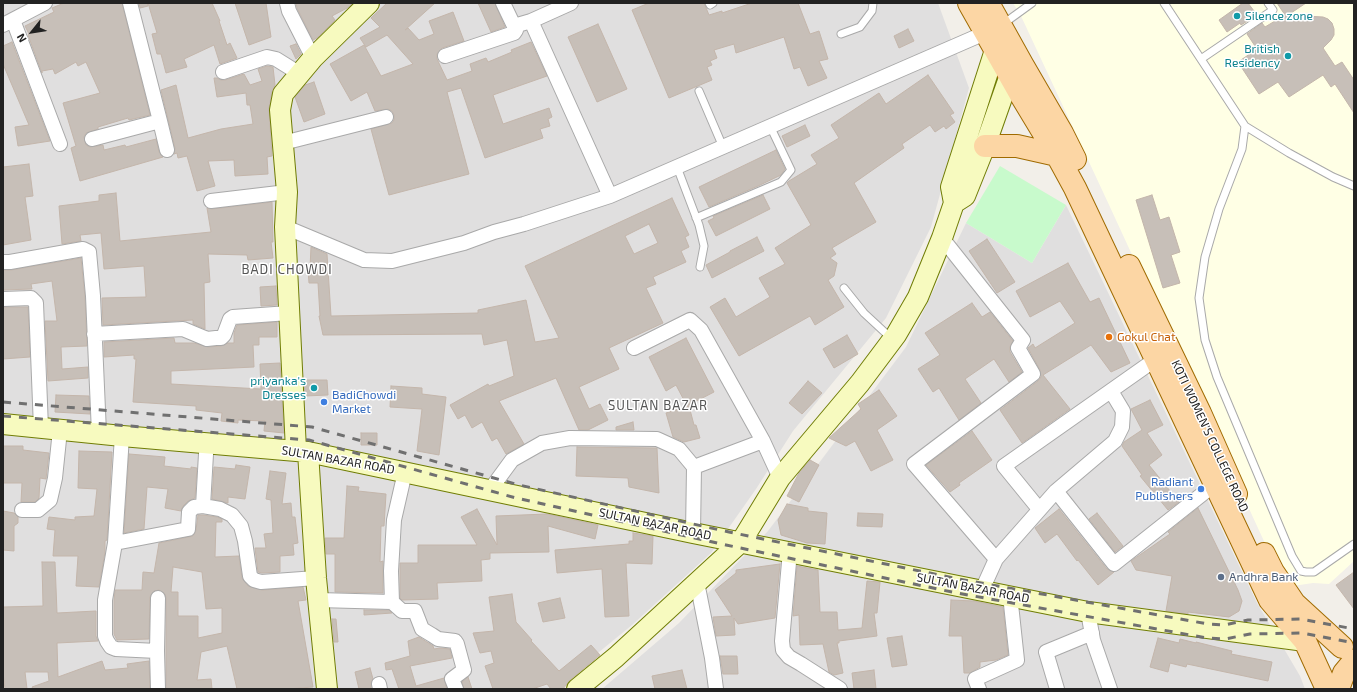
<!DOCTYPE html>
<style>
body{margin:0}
#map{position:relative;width:1357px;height:692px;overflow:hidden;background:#f2efe9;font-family:"Exo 2",sans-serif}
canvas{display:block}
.frame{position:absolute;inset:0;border:4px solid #222;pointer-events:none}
.north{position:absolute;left:12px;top:12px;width:40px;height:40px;-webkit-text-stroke:3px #fff;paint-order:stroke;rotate:240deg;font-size:11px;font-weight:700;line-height:16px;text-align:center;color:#222}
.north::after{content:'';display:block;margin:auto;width:14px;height:18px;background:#222;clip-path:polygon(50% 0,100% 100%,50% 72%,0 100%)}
</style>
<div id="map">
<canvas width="1357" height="692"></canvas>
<div class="frame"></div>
<div class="north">N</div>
</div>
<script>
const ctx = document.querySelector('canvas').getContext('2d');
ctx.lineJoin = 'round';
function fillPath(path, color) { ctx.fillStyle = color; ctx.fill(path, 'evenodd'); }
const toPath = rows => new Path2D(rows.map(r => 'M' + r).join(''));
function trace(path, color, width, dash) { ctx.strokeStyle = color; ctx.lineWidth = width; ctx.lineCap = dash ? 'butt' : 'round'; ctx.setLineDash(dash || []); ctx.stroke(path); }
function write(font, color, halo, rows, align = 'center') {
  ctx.font = font + ' "Exo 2",sans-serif'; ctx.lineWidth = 3; ctx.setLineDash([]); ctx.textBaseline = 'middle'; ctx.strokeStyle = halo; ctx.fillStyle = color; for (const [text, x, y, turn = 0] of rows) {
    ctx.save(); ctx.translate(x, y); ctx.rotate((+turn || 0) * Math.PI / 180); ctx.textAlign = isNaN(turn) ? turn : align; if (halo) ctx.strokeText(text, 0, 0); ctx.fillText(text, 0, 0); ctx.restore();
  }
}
fillPath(toPath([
 [3,3,938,3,969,88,931,227,886,318,793,431,756,489,711,553,632,625,554,689,3,689],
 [1066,205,1257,603,1300,676,1305,689,602,689,679,623,768,531,906,347,966,223,1032,263]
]), '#e0dfdf');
fillPath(toPath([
 [1013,3,1354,3,1354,561,1329,584,1313,583,1293,586,1269,552,1110,207,1021,16]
]), '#ffffe5');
fillPath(toPath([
 [1000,166,1066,205,1032,263,966,223]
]), '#c8facc');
const building = toPath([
 [64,3,122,3,150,115,129,120,128,118,98,127,98,129,86,133,84,137,86,145,90,147,103,145,104,150,125,145,126,147,156,139,159,152,163,157,80,181,71,148,76,146,63,103,100,93,86,62,78,66,76,62,55,74,53,69,42,71,42,73,28,35,29,34,25,26,54,12,52,8,64,3],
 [139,3,147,3,148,6,140,8,139,3],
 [148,3,212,3,220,21,219,21,227,45,230,43,237,58,220,64,214,45,184,59,187,67,166,73,161,54,157,54,152,34,157,33,148,3],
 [235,3,266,3,271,37,249,45,235,3],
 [296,3,353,3,349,7,332,16,335,20,317,38,313,40,297,8,296,3],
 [387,3,435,3,405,30,408,28,419,40,434,34,429,21,453,12,464,41,442,48,437,54,437,59,447,80,472,71,470,64,486,58,488,62,512,52,511,50,531,42,547,76,493,95,503,124,549,108,552,117,548,119,550,126,540,129,543,138,485,158,461,88,447,92,469,174,389,195,371,129,392,123,394,120,394,115,392,111,388,109,375,111,367,92,351,101,330,64,364,45,381,76,413,64,387,35,366,47,360,38,380,27,371,18,387,3],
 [478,3,495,3,505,27,491,32,478,3],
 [649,3,704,3,709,15,722,11,722,13,752,3,798,3,810,34,819,31,828,59,819,61,827,78,808,86,800,67,794,69,784,37,736,53,734,44,714,50,717,58,710,61,712,65,707,67,712,80,669,98,632,10,649,3],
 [1243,3,1248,3,1257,15,1241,25,1240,23,1227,32,1219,20,1243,3],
 [1277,3,1306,3,1288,15,1323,17,1328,19,1332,23,1334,29,1334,35,1331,40,1323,48,1335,66,1342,62,1354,80,1354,113,1335,84,1331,87,1323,75,1289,97,1278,82,1259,94,1238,62,1257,49,1247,34,1262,23,1265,27,1285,15,1277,3],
 [598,24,627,89,597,102,568,37,598,24],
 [908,29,914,41,899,48,894,36,908,29],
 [12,42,50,141,18,146,15,127,29,125,3,64,3,46,12,42],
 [296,44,301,54,296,59,290,46,296,44],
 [267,66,273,67,275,85,272,92,269,108,272,156,267,157,268,174,235,176,234,160,208,161,215,186,197,191,187,156,178,158,177,153,174,154,175,148,161,90,176,85,188,138,221,129,253,124,250,105,247,105,246,93,217,97,214,78,217,78,221,80,225,80,244,74,250,85,262,81,258,69,267,66],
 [928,75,954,113,950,115,955,122,946,129,944,126,935,132,930,125,902,144,904,148,854,183,876,222,832,248,836,254,830,258,837,263,834,276,828,280,844,307,815,325,810,316,739,356,710,307,725,298,736,317,770,297,759,278,785,264,775,248,811,225,787,183,789,181,817,164,811,155,839,138,831,125,879,93,886,104,928,75],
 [314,82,325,114,304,122,295,97,305,85,314,82],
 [805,125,810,136,787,147,782,136,805,125],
 [776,150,785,169,781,175,758,186,709,207,699,187,776,150],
 [29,164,33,196,25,197,31,240,3,245,3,167,29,164],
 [116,193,120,241,211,232,207,208,212,209,272,202,273,242,271,242,273,258,248,260,247,255,208,254,210,282,204,283,205,329,193,324,193,320,103,325,102,298,146,297,144,266,104,269,101,233,80,235,81,241,62,244,59,206,99,201,99,195,116,193],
 [763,195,770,209,716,236,708,221,714,218,713,216,763,195],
 [1152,195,1160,220,1169,217,1180,252,1171,255,1180,283,1163,288,1136,200,1152,195],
 [672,198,689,235,685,237,689,247,681,251,686,262,653,277,656,284,646,288,663,323,609,348,619,369,579,387,589,409,600,404,608,420,588,430,579,430,556,378,499,401,524,444,506,454,497,438,492,441,482,422,472,428,465,415,458,419,450,405,488,384,489,386,514,376,507,340,484,345,482,334,323,335,319,316,320,316,318,283,309,283,308,270,310,268,311,247,327,254,331,316,478,313,478,310,526,300,535,342,559,338,525,266,672,198],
 [649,224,658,243,634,254,625,236,649,224],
 [757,237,764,251,712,278,706,265,730,252,730,251,757,237],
 [987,239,1015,282,997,293,969,251,987,239],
 [81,258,85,297,87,346,61,347,62,369,88,367,88,378,48,381,45,321,57,321,52,281,31,284,32,289,3,290,3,270,11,270,81,258],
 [1068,263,1090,302,1099,298,1130,363,1111,372,1091,345,1043,375,1070,409,1022,443,1000,410,1038,381,1041,377,1040,370,1028,348,1033,344,1035,348,1075,323,1060,301,1030,317,1016,291,1068,263],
 [276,286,277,305,261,306,260,287,276,286],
 [972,303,982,317,990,312,1013,341,1010,347,1010,352,1022,372,1009,382,994,359,965,379,981,403,959,420,939,388,933,392,918,369,940,355,925,333,972,303],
 [3,307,28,307,30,357,3,359,3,307],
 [277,322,277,337,259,337,259,345,253,345,254,367,171,371,171,384,261,389,260,364,280,363,284,433,264,431,265,421,238,420,238,423,221,421,222,413,196,410,196,406,133,402,136,359,134,359,134,355,104,357,104,342,174,338,175,343,194,343,208,347,221,346,228,343,234,343,234,333,237,325,277,322],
 [847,335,858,354,834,368,823,349,847,335],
 [686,338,714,392,687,406,676,385,666,391,649,357,686,338],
 [304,380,327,380,328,395,305,396,304,380],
 [808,381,822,393,802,414,789,403,808,381],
 [391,386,422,388,422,394,446,397,439,455,417,451,422,409,390,407,391,386],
 [879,390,897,416,877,430,893,460,871,471,855,441,846,446,829,438,861,409,858,404,879,390],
 [56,395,89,396,90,414,55,412,56,395],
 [1150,400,1163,425,1147,433,1162,455,1149,465,1179,502,1168,510,1140,476,1142,475,1122,446,1124,442,1142,430,1131,409,1150,400],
 [689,406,694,425,696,425,700,438,684,442,673,437,666,413,689,406],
 [633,422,634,430,616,430,616,427,633,422],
 [972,431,992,460,959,483,960,485,950,492,926,465,972,431],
 [361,433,377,433,377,445,361,445,361,433],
 [3,446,23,446,23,450,49,453,46,479,40,478,39,498,35,502,21,502,22,483,3,483,3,446],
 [577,447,657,448,659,493,629,487,628,478,576,476,577,447],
 [79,451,112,452,107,540,105,541,105,552,99,587,76,586,78,556,53,556,55,530,47,529,49,517,75,520,75,517,94,516,97,489,78,488,79,451],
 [129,454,165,457,164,466,191,469,191,467,197,468,195,498,188,501,183,506,181,511,165,508,168,489,147,487,144,529,124,533,129,454],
 [810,460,819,465,799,502,787,496,799,473,810,460],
 [236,465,250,467,245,499,228,497,228,503,212,499,214,467,235,469,236,465],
 [270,471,286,473,282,504,291,503,292,517,295,517,298,543,293,544,294,555,280,556,280,572,262,573,258,572,255,548,266,548,264,534,273,533,271,500,266,499,270,471],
 [347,486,359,487,358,491,386,494,384,526,381,526,380,562,383,561,383,593,335,592,335,554,326,554,325,538,344,538,347,486],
 [787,504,808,508,808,511,827,513,825,544,807,543,781,535,778,520,787,504],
 [1198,508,1238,590,1242,601,1239,611,1229,617,1188,612,1188,614,1166,611,1172,576,1136,570,1131,561,1170,534,1168,532,1198,508],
 [477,509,497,545,496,516,547,514,598,525,595,539,548,526,549,552,490,553,490,559,481,560,482,581,437,583,438,599,402,600,400,598,400,563,418,563,418,545,477,545,461,517,477,509],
 [1059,509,1107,569,1114,572,1098,585,1078,560,1077,561,1057,534,1045,543,1035,528,1059,509],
 [3,511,14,513,18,517,18,523,14,526,14,551,3,550,3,511],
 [858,513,883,514,882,527,857,526,858,513],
 [1097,513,1123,546,1115,552,1089,519,1097,513],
 [198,515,203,515,217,517,222,519,222,522,216,522,215,557,239,556,242,578,248,586,262,590,303,587,306,600,298,601,313,687,287,689,237,689,227,646,201,652,197,680,211,679,212,689,166,689,166,598,165,594,159,590,154,591,150,597,149,639,117,640,114,634,114,601,115,590,142,590,143,572,154,573,159,543,193,536,196,530,198,515],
 [173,567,202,572,206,609,222,608,222,633,198,638,198,616,178,616,178,592,171,592,173,567],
 [633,533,653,536,652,564,626,563,629,616,605,617,602,569,557,573,555,550,629,544,629,541,633,541,633,533],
 [42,562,55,562,57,613,96,611,96,636,98,641,57,643,58,677,102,661,105,670,128,668,127,664,149,661,150,689,60,689,60,688,59,689,33,689,32,687,49,681,48,672,25,672,27,689,5,689,3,673,3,607,43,606,42,562],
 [780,564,775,618,738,624,734,618,735,635,716,636,713,617,732,616,715,590,736,573,736,570,780,564],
 [797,566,818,570,820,612,837,612,838,630,862,628,867,581,880,582,877,613,874,613,877,636,839,641,839,643,837,643,843,673,834,675,829,672,823,644,800,645,799,615,793,616,797,566],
 [1354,572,1354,609,1336,585,1354,572],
 [512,594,516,622,532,640,531,641,559,671,591,645,600,655,570,680,563,689,551,689,547,684,532,689,493,689,485,666,494,663,491,651,480,653,473,633,494,631,489,597,512,594],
 [560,598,565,618,543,622,538,603,560,598],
 [951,600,974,601,1003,607,1008,655,996,660,980,662,980,667,970,673,964,673,962,636,949,636,951,600],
 [364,610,389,610,392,613,364,615,364,610],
 [332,619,336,619,338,642,334,642,332,619],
 [902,636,907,665,892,667,887,638,902,636],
 [419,637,433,646,434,649,440,648,450,649,452,658,410,666,416,686,444,678,447,689,399,689,392,669,386,670,385,663,410,656,408,641,419,637],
 [1158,638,1179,643,1180,639,1196,643,1196,642,1232,651,1231,654,1272,662,1268,681,1187,664,1186,667,1170,663,1168,672,1150,667,1158,638],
 [720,656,737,656,738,674,723,674,720,656],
 [370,668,373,679,371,682,371,689,359,689,355,672,370,668],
 [682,670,687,689,655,689,652,676,682,670],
 [874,670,876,689,854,689,852,673,874,670],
 [468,677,472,689,464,689,462,682,468,677]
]);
fillPath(building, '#c7bfb8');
trace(building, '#c4b6ab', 1);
const lane = toPath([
 [709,3,710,5,713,3],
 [1164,3,1245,126,1289,153,1333,177,1354,186],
 [1003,24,1032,3],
 [841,34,860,27,872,11,873,3],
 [1201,59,1273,10,1268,3],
 [699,91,723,147],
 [1245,126,1242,149,1219,209,1205,257,1199,298,1205,340,1217,377,1292,556,1301,571,1306,572,1314,572,1354,544],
 [677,167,699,225,704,246,700,267],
 [696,218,781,182,791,170,770,126],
 [844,288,864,313,892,339]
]);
const street = toPath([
 [130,3,160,121,167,150],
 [287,3,289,11,313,58],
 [503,3,514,26,531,21,610,196],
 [13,20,60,144],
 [531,21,571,3],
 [3,25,45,3],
 [445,56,514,33,516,30,514,26],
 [223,72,267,57,276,59,300,74],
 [92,139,160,121],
 [283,143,386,117],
 [211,201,287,192],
 [285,227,364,260,392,261,464,243,494,232,524,224,610,196,985,33],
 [942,238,1023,340,1018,348,1033,374,914,464,996,559],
 [3,262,10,262,83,249,89,252,93,296,99,433],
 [3,299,31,298,36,303,41,428],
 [94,334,183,329,207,339,216,338,221,338,224,335,230,319,233,317,289,313],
 [634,348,690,320,701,330,763,441,780,478],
 [122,436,115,543,188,529,189,512,194,507,203,506,220,509,232,515,241,526,245,541,250,576,254,580,261,582,316,578],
 [694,467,763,441],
 [405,472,394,520,391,571,392,602,402,611,415,611,422,629,432,635,438,639,455,641,457,644,464,670,452,679,456,689],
 [490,490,512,460,542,443,570,438,657,439,679,449,694,467,693,533],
 [1056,491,1115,441,1122,427,1123,411,1111,391],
 [203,506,206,454,208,443],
 [1039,509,1004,466,1156,359],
 [22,510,38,510,50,500,55,478,60,430],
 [115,543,105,600,105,636,107,641,111,647,116,649,157,651],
 [790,551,782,641,783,650,789,657,801,664,840,689],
 [697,582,712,658,716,689],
 [982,590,996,559,1056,491,1114,564,1215,484],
 [318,600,392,602],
 [1088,612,1093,640,1110,689],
 [379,684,380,689],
 [158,689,157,651,158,598],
 [979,689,975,679,1017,660,1010,595],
 [1057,689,1046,652,1092,633]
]);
const secondary = toPath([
 [954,203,965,196,985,146,1010,75,1019,67],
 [3,424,122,436,308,452,693,533,1088,612,1305,641],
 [296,450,285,227,287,192,280,110,283,94,313,58,369,3],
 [308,452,316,578,327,689],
 [577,689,616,657,741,542,780,478,860,383,896,335,918,297,942,238,954,203,951,187,995,50,1006,42]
]);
const primary = toPath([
 [969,3,1022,97,1057,155,1075,188,1270,600,1305,641,1327,689],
 [988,3,1022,64,1062,133,1075,159],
 [985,146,1017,146,1057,155],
 [1129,266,1200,413,1236,494],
 [1264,554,1273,572,1294,603,1342,647],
 [1338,689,1344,673,1354,661]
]);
trace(lane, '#a9a9a9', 9);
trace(street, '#a9a9a9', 16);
trace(secondary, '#707d05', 22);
trace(primary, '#a06b00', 24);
trace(lane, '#fff', 7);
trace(street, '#fff', 14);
trace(secondary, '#f7fabf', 20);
trace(primary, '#fcd6a4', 22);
trace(toPath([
 [3,402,312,427,519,485,729,532,959,579,1208,624,1224,625,1248,620,1301,619,1354,629],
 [3,416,309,440,516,498,726,545,957,593,1207,638,1225,639,1250,634,1302,633,1354,643]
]), '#707070', 3, [8, 8]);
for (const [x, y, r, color] of [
 [1237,16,4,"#0f9aa8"],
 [1288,56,4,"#0f9aa8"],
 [1109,337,4,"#e8710a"],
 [314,388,4,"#0f9aa8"],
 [324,402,4,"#3f7fe0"],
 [1201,489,4,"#3f7fe0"],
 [1221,577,4,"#5c6f8a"]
]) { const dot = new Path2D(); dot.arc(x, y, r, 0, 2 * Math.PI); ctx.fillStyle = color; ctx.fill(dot); trace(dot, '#fff', 1.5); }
write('12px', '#0d838f', '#fff', [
 ["Silence zone",1245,16,"left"],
 ["British",1280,49],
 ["Residency",1280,63],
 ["priyanka's",306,381],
 ["Dresses",306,395]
], 'right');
write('12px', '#c56008', '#fff', [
 ["Gokul Chat",1117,337]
], 'left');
write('12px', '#366cbe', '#fff', [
 ["BadiChowdi",332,395],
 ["Market",332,409],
 ["Radiant",1193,482,"right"],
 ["Publishers",1193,496,"right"]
], 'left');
write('12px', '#222', '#fff', [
 ["KOTI WOMEN'S COLLEGE ROAD",1210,436,65],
 ["SULTAN BAZAR ROAD",338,460,10],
 ["SULTAN BAZAR ROAD",655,524,12],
 ["SULTAN BAZAR ROAD",973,588,11]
]);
write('12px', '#4e5e75', '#fff', [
 ["Andhra Bank",1229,577]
], 'left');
ctx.letterSpacing = '1px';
write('13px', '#555', '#fff', [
 ["BADI CHOWDI",287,270],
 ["SULTAN BAZAR",658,406]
]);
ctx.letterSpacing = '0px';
</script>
